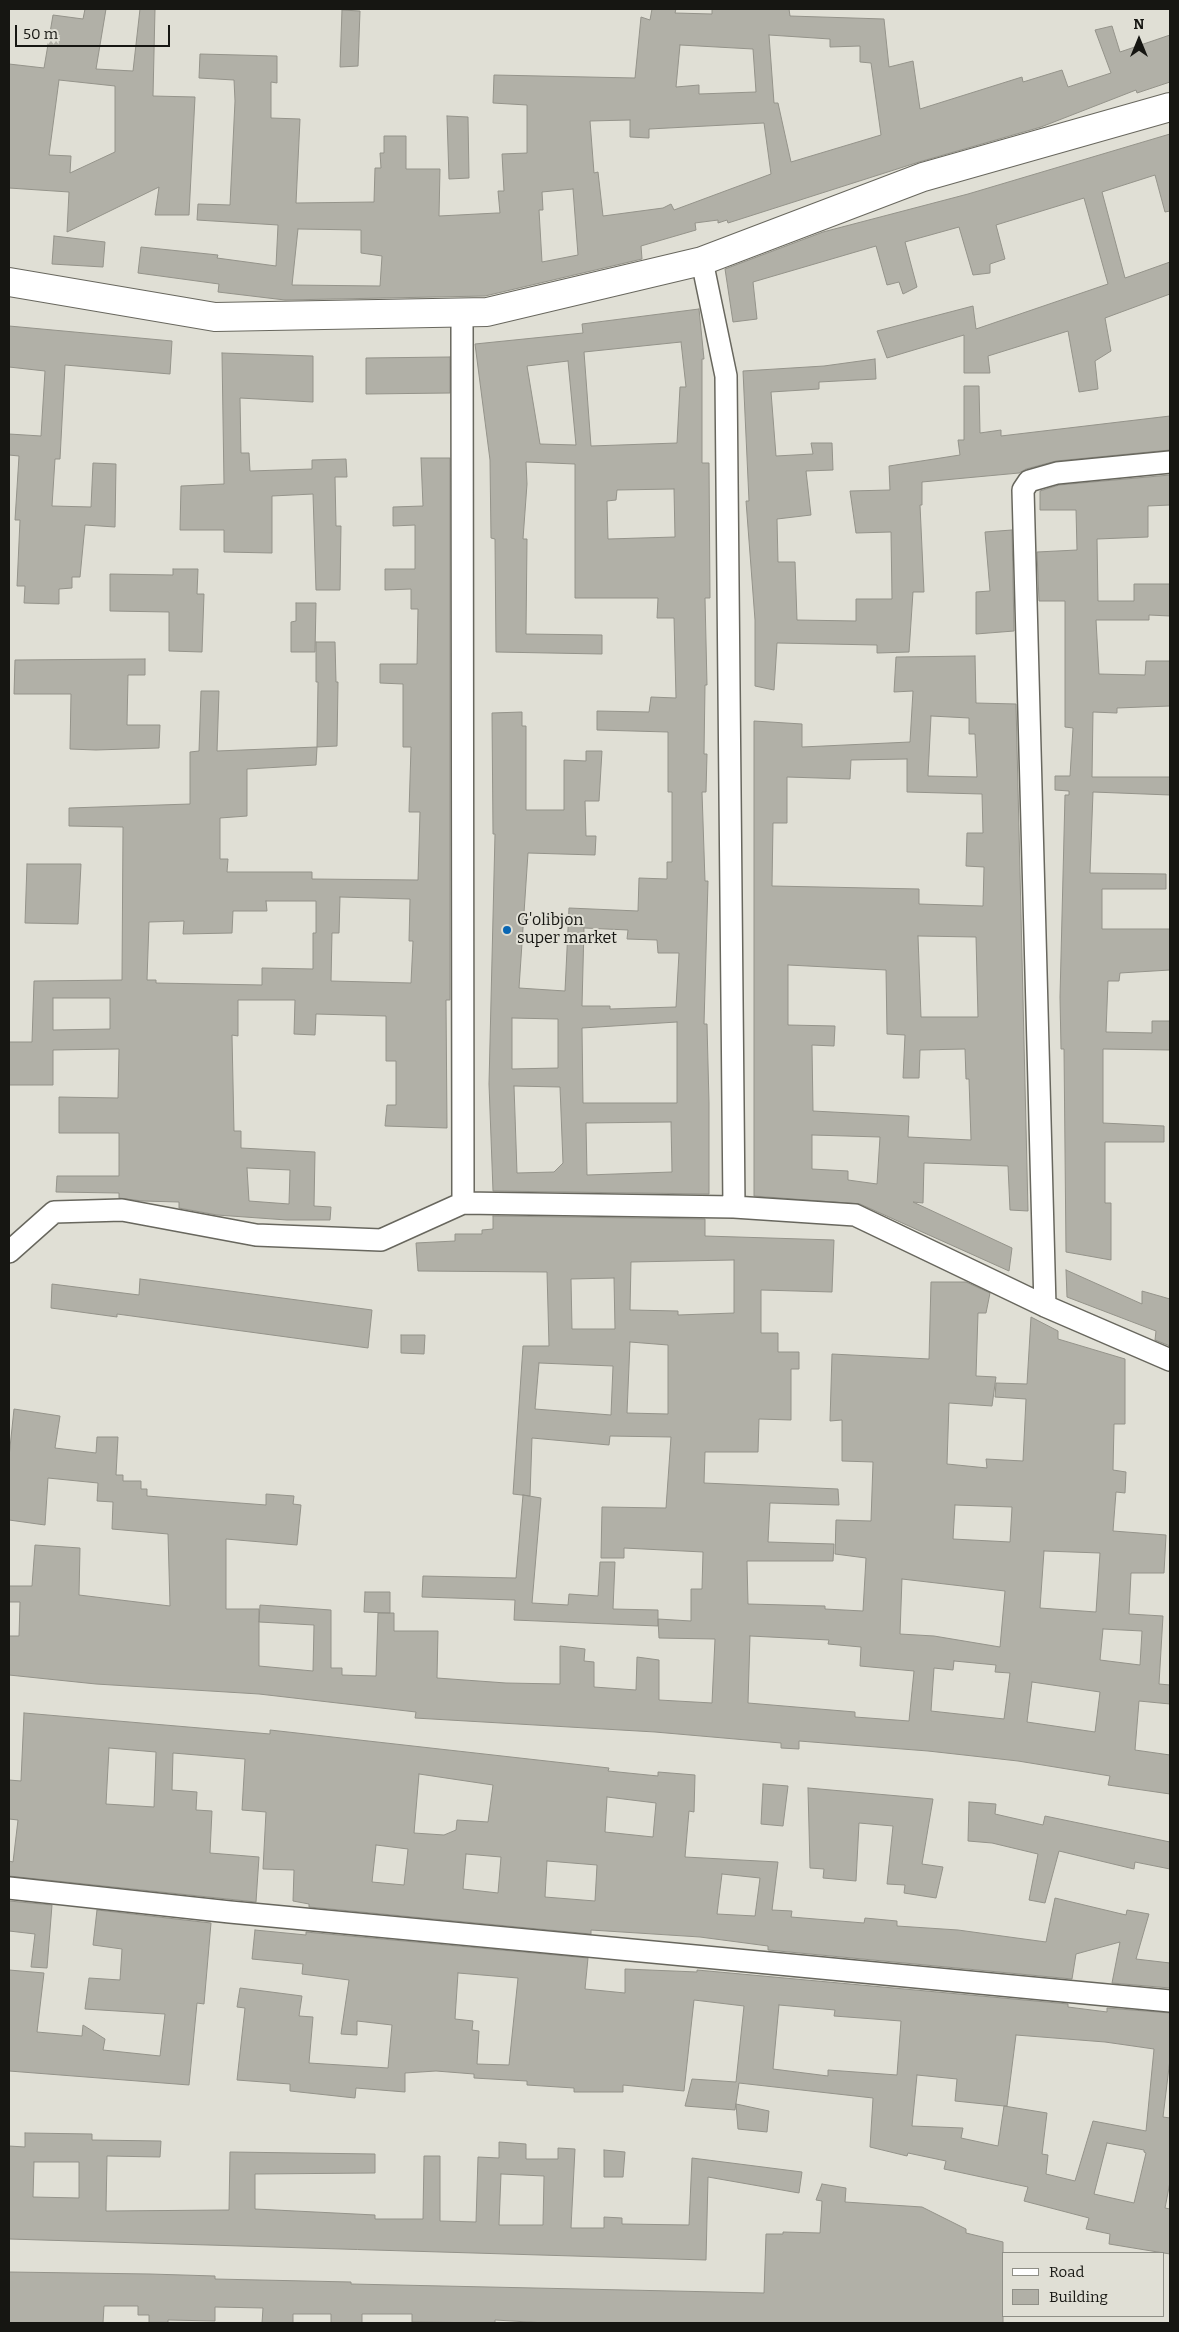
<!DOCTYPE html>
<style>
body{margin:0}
#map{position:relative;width:1179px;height:2332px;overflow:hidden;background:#e0dfd5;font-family:Bitter,serif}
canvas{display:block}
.frame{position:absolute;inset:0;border:10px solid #161612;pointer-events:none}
.legend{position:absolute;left:1002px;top:2252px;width:162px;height:65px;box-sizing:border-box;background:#e0dfd5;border:1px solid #8f8f87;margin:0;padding:6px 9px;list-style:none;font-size:15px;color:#161612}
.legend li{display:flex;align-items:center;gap:10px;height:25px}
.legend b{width:25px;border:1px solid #8f8f87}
.north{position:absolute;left:1114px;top:15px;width:50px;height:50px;-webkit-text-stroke:4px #e0dfd5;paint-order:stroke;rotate:0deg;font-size:14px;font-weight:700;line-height:20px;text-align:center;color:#161612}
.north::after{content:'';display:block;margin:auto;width:18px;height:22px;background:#161612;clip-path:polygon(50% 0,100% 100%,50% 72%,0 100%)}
.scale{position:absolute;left:15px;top:25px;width:155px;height:22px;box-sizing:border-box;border:2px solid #161612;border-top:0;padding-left:6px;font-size:15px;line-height:18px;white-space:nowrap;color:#161612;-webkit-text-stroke:4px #e0dfd5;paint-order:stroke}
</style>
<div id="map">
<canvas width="1179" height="2332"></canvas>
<div class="frame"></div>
<ul class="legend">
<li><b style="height:6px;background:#fff"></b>Road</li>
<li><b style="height:14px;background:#b1b0a7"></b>Building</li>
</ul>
<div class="north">N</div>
<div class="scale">50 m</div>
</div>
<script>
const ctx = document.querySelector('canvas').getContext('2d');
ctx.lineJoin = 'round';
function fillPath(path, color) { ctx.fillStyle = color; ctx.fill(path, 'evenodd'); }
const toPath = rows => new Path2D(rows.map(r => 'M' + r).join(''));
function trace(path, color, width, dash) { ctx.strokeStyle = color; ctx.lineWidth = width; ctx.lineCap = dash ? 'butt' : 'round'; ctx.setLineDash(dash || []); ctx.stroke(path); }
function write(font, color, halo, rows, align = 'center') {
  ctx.font = font + ' Bitter,serif'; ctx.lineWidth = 4; ctx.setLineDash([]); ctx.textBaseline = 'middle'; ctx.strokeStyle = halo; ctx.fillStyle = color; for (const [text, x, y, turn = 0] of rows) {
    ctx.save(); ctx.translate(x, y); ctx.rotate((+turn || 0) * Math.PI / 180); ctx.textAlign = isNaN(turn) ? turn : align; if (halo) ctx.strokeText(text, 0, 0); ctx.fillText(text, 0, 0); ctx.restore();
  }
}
const building = toPath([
 [85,9,106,9,96,69,133,71,140,9,155,9,153,96,195,97,189,215,155,215,159,187,67,232,69,192,9,188,9,64,44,68,53,15,83,19,85,9],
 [59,80,115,86,115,152,70,173,71,156,49,155,59,80],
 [652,9,676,9,675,13,712,14,712,9,789,9,790,16,884,19,889,67,913,61,920,109,1022,77,1023,82,1062,70,1068,87,1111,73,1095,30,1112,26,1120,52,1170,35,1170,82,1137,93,1136,90,1041,127,919,162,728,223,727,220,718,223,718,220,695,223,696,230,641,246,642,259,485,296,285,300,218,292,219,284,138,273,141,247,218,255,217,258,276,266,278,225,197,220,198,204,230,205,235,101,234,80,199,78,200,54,277,56,277,83,271,82,271,118,300,119,296,203,374,202,375,168,381,168,380,153,384,153,384,136,406,136,406,169,440,169,439,216,497,213,500,213,498,191,504,191,502,154,527,153,527,105,493,103,494,75,635,78,641,17,650,20,652,9],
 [769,35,830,39,830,47,860,46,860,62,871,63,881,135,791,162,778,103,774,103,769,35],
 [680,45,753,49,756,92,699,94,699,85,676,87,680,45],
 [630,120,630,137,649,138,649,129,764,123,771,174,674,210,671,204,663,208,603,216,598,172,594,173,590,121,630,120],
 [573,189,578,255,542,262,539,210,543,210,542,192,573,189],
 [298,229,361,230,361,253,382,256,380,286,292,285,298,229],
 [342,10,360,11,358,66,340,67,342,10],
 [447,116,468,117,469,178,449,179,447,116],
 [1170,134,1170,211,1165,212,1155,175,1102,192,1125,278,1170,262,1170,294,1105,318,1111,351,1095,361,1098,389,1079,392,1068,331,988,356,990,373,964,373,964,335,887,358,877,331,973,306,976,329,1108,284,1084,198,996,225,1005,259,990,264,990,273,973,275,959,227,905,242,917,287,903,294,899,282,887,285,876,246,753,282,757,319,733,322,725,269,823,232,968,194,1170,134],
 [54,236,105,242,103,267,52,264,54,236],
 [699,309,704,359,702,359,702,463,709,463,710,598,705,598,707,685,705,685,704,754,707,754,706,792,702,792,705,881,708,881,704,1024,707,1024,709,1103,709,1194,493,1191,489,1084,495,834,493,834,492,713,522,712,522,726,526,726,526,810,564,810,564,760,586,761,586,751,602,751,599,801,585,801,586,836,596,836,595,855,528,853,519,988,565,991,569,908,638,911,639,878,667,879,667,862,672,862,672,792,668,792,668,732,597,730,597,711,649,712,651,697,676,698,674,618,657,618,658,598,575,598,575,464,526,462,527,484,523,539,527,539,526,634,602,635,602,654,496,652,495,539,491,538,490,460,475,344,583,333,582,324,699,309],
 [681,342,686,387,680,387,677,443,591,446,584,352,681,342],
 [568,361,576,445,540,444,527,366,568,361],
 [674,489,675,537,608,539,607,501,616,500,617,490,674,489],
 [584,928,628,930,627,939,657,940,658,953,679,953,676,1007,610,1009,610,1006,582,1006,584,928],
 [512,1018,558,1019,558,1068,512,1069,512,1018],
 [677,1022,677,1103,583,1103,582,1028,677,1022],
 [514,1086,560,1087,563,1163,554,1172,517,1173,514,1086],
 [671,1122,672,1172,587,1175,586,1123,671,1122],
 [9,326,172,341,170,374,65,365,60,459,55,459,52,506,91,507,93,463,116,464,115,527,85,525,80,577,72,577,72,588,59,589,59,604,24,603,25,586,17,586,20,520,15,520,19,456,9,455,9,434,41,436,45,371,9,367,9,326],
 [222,353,313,356,313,402,240,398,241,453,249,453,250,471,312,469,312,460,346,459,347,477,335,477,336,526,341,526,340,590,316,590,313,494,272,496,272,553,224,552,224,530,180,530,181,486,224,484,222,353],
 [450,357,450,393,366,394,366,358,450,357],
 [875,359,876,379,819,382,819,389,771,392,776,456,813,454,811,443,832,443,833,470,806,471,811,515,777,519,778,562,795,562,797,620,856,621,856,599,892,599,891,532,856,533,850,491,890,490,889,466,960,455,958,440,964,440,964,386,979,386,980,433,1001,430,1001,436,1170,416,1170,450,1056,461,1026,469,1019,473,922,482,922,505,920,505,924,592,913,592,909,652,877,653,877,645,777,643,774,690,755,686,755,620,746,501,749,501,743,371,824,366,875,359],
 [421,458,450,458,450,1000,446,1000,447,1128,385,1126,387,1105,396,1105,396,1061,386,1061,386,1016,316,1014,315,1035,294,1034,295,1000,238,1000,238,1036,232,1035,234,1131,241,1131,241,1148,315,1152,314,1206,331,1207,330,1220,287,1220,217,1215,179,1208,179,1202,142,1201,119,1198,119,1193,56,1192,57,1176,119,1176,119,1133,59,1133,59,1097,118,1098,119,1049,53,1050,53,1085,9,1085,9,1042,32,1042,34,981,122,980,123,827,69,826,69,808,190,804,190,752,199,751,201,691,219,691,217,751,317,747,316,765,247,769,247,816,220,818,220,859,228,859,227,872,312,872,312,879,418,880,420,812,409,812,411,747,403,747,403,684,380,683,380,664,417,664,418,609,411,609,411,589,385,590,385,569,415,569,415,525,393,526,393,507,423,506,421,458],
 [340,897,410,899,409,941,413,941,411,983,331,981,332,933,339,933,340,897],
 [266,901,316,901,316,933,313,933,313,969,262,968,262,985,156,983,156,980,147,980,149,922,184,921,183,934,232,933,233,911,267,911,266,901],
 [53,998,110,998,110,1029,53,1030,53,998],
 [247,1168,290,1170,289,1204,249,1201,247,1168],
 [1170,475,1170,505,1148,506,1148,537,1097,539,1098,601,1134,601,1134,584,1170,584,1170,616,1149,615,1149,620,1096,620,1099,674,1145,675,1146,661,1170,661,1170,706,1117,708,1117,713,1093,712,1092,777,1170,777,1170,795,1093,792,1090,873,1166,874,1166,889,1102,889,1102,929,1170,929,1170,970,1120,973,1119,981,1108,981,1106,1032,1152,1033,1152,1021,1170,1021,1170,1050,1103,1049,1103,1123,1164,1126,1164,1142,1105,1142,1105,1203,1111,1203,1111,1260,1066,1252,1064,1049,1061,1049,1060,997,1065,795,1069,795,1069,791,1055,790,1055,776,1070,776,1073,728,1065,727,1065,601,1039,601,1037,552,1077,550,1076,510,1040,510,1040,491,1059,485,1170,475],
 [1012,530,1014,631,976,634,976,592,990,591,985,532,1012,530],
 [173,569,198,569,197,594,204,594,202,652,169,651,169,612,110,611,110,574,173,575,173,569],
 [296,603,316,603,315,652,291,652,291,622,296,621,296,603],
 [316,642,335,642,336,682,338,682,337,746,317,747,318,682,316,682,316,642],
 [975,656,976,703,1016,704,1028,1211,1010,1210,1008,1166,924,1163,923,1203,913,1202,1012,1248,1009,1271,860,1204,754,1196,754,721,802,724,802,747,910,742,913,691,894,692,896,657,975,656],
 [931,716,969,718,969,734,975,734,977,777,928,776,931,716],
 [907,759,907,792,982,794,983,833,967,833,966,866,984,867,983,906,919,904,919,889,772,886,773,823,787,823,787,777,850,779,851,760,907,759],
 [918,936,976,937,978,1017,921,1017,918,936],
 [788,965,886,970,887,1034,905,1035,903,1078,919,1078,920,1050,965,1049,966,1079,969,1079,971,1140,908,1137,909,1116,813,1111,812,1045,834,1046,835,1026,788,1025,788,965],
 [812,1135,880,1137,877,1184,848,1180,848,1171,812,1169,812,1135],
 [145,659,145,675,128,675,127,725,160,725,159,748,96,750,70,749,71,694,14,694,15,660,145,659],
 [27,864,81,864,78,924,25,923,27,864],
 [493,1216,705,1219,705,1236,834,1240,832,1292,761,1290,761,1333,778,1333,778,1352,799,1352,799,1369,791,1369,791,1420,759,1419,758,1452,705,1452,704,1483,838,1489,839,1505,770,1503,768,1542,834,1544,833,1561,747,1561,748,1604,825,1606,825,1609,863,1611,866,1558,835,1554,836,1520,871,1521,873,1462,842,1461,842,1420,830,1421,832,1354,929,1359,931,1282,966,1282,990,1293,986,1313,978,1313,976,1376,996,1377,992,1406,949,1403,947,1464,987,1468,986,1459,1023,1461,1026,1399,995,1397,996,1383,1027,1384,1031,1317,1058,1331,1058,1339,1125,1359,1125,1424,1114,1424,1113,1470,1126,1472,1125,1493,1116,1492,1113,1531,1166,1535,1164,1573,1131,1573,1129,1614,1163,1616,1159,1684,1170,1685,1170,1704,1139,1701,1135,1750,1170,1755,1170,1794,1108,1785,1110,1776,1018,1761,928,1751,799,1741,799,1749,781,1748,781,1743,655,1732,415,1718,416,1712,259,1694,96,1684,9,1675,9,1636,19,1636,20,1602,9,1602,9,1586,32,1586,35,1545,80,1548,79,1595,170,1606,168,1534,112,1529,113,1502,97,1501,98,1483,48,1478,45,1525,9,1520,9,1457,14,1409,60,1416,55,1448,96,1453,97,1437,118,1437,116,1475,123,1475,123,1481,141,1481,141,1489,147,1489,147,1496,266,1505,266,1494,294,1496,293,1504,301,1505,297,1545,226,1539,226,1609,259,1609,259,1622,260,1605,331,1610,331,1668,342,1668,342,1675,376,1676,378,1613,394,1613,394,1631,438,1631,437,1678,506,1683,560,1684,560,1646,585,1649,584,1661,594,1662,594,1687,636,1690,637,1657,659,1660,659,1700,712,1703,715,1639,659,1638,658,1619,691,1621,691,1589,702,1589,703,1552,624,1548,624,1558,601,1558,602,1507,666,1508,671,1437,610,1436,609,1445,532,1438,530,1496,513,1494,523,1346,549,1346,547,1272,418,1271,416,1243,455,1241,455,1234,482,1234,482,1230,493,1229,493,1216],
 [734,1260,734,1313,678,1315,678,1311,630,1310,631,1262,734,1260],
 [614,1278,615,1329,572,1329,571,1279,614,1278],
 [630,1342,668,1345,668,1414,627,1413,630,1342],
 [539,1363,613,1366,611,1415,535,1409,539,1363],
 [955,1505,1012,1507,1010,1542,953,1539,955,1505],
 [1044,1551,1100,1553,1096,1612,1040,1608,1044,1551],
 [902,1579,1005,1591,1000,1647,934,1636,900,1634,902,1579],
 [259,1622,314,1625,313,1671,259,1666,259,1622],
 [1103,1629,1142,1631,1140,1665,1100,1660,1103,1629],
 [750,1636,829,1640,828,1644,861,1647,860,1666,914,1671,909,1721,855,1717,855,1712,748,1703,750,1636],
 [954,1661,996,1665,995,1672,1010,1673,1004,1719,931,1711,934,1668,953,1670,954,1661],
 [1032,1682,1100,1692,1095,1732,1027,1722,1032,1682],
 [1066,1270,1142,1304,1142,1291,1170,1299,1170,1346,1155,1340,1156,1331,1067,1297,1066,1270],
 [140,1279,372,1310,368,1348,117,1314,117,1317,51,1308,52,1284,139,1295,140,1279],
 [401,1335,425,1335,424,1354,401,1353,401,1335],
 [523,1495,541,1498,532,1603,568,1605,569,1594,598,1596,600,1562,615,1562,613,1609,658,1610,658,1626,514,1620,515,1600,422,1597,423,1576,516,1578,523,1495],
 [365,1592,390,1592,390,1613,364,1612,365,1592],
 [24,1713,270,1734,270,1730,609,1768,608,1771,658,1776,658,1772,695,1775,694,1812,689,1811,685,1857,778,1862,772,1910,792,1911,791,1917,864,1923,865,1918,897,1921,897,1926,958,1930,1046,1942,1055,1898,1126,1915,1127,1910,1149,1914,1136,1959,1170,1963,1170,1988,1112,1983,1120,1942,1076,1954,1072,1979,768,1950,768,1946,700,1937,591,1930,591,1934,309,1907,309,1904,293,1901,294,1870,263,1869,266,1812,242,1810,245,1759,173,1753,172,1790,197,1792,196,1810,212,1811,210,1853,259,1857,256,1902,9,1876,9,1861,13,1862,18,1820,9,1819,9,1780,21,1781,24,1713],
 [109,1748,156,1752,154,1807,106,1804,109,1748],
 [419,1774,493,1785,488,1822,457,1820,456,1830,444,1835,414,1833,419,1774],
 [607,1797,656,1803,653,1837,605,1832,607,1797],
 [376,1845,408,1849,404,1885,372,1882,376,1845],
 [466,1854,501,1857,498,1893,463,1889,466,1854],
 [547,1861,597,1865,595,1901,545,1897,547,1861],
 [722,1874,760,1878,755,1916,717,1914,722,1874],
 [763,1784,788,1786,783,1826,761,1824,763,1784],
 [808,1788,933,1799,922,1864,943,1867,936,1898,904,1893,905,1885,887,1884,893,1826,859,1823,856,1881,823,1878,824,1869,810,1868,808,1788],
 [969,1802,996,1804,995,1814,1043,1825,1045,1816,1170,1842,1170,1869,1135,1862,1134,1869,1059,1851,1045,1903,1029,1900,1038,1854,992,1843,968,1841,969,1802],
 [9,1901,52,1905,47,1968,31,1967,35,1934,9,1931,9,1901],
 [97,1910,211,1923,204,2004,197,2003,189,2085,9,2071,9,1970,44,1973,37,2032,82,2036,83,2025,105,2039,103,2050,160,2056,165,2014,85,2009,89,1978,120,1980,122,1949,93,1945,97,1910],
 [255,1930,306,1935,306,1932,588,1958,585,1989,625,1993,625,1969,697,1972,697,1970,1068,2004,1068,2007,1107,2012,1107,2008,1170,2013,1170,2059,1163,2117,1170,2118,1170,2182,1165,2208,1170,2209,1170,2254,1109,2244,1110,2234,1086,2229,1089,2218,1024,2201,1028,2187,944,2169,946,2161,908,2153,907,2156,870,2147,873,2098,739,2083,735,2110,685,2106,692,2079,736,2082,744,2006,694,2000,684,2091,623,2085,623,2092,574,2092,574,2088,527,2085,527,2081,474,2078,474,2074,436,2071,405,2073,405,2092,356,2088,355,2098,290,2091,290,2084,237,2080,245,2008,237,2007,240,1988,302,1996,299,2016,313,2017,309,2063,388,2068,392,2025,357,2021,357,2035,341,2034,349,1980,302,1974,303,1964,252,1959,255,1930],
 [458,1973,518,1978,509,2065,477,2064,479,2031,472,2030,473,2021,455,2019,458,1973],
 [779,2005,835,2010,834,2016,901,2021,897,2075,828,2070,828,2076,773,2069,779,2005],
 [1016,2035,1105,2042,1154,2049,1146,2131,1093,2121,1075,2181,1046,2174,1048,2155,1042,2154,1047,2113,1004,2106,1007,2106,1016,2035],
 [917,2075,957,2079,955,2101,1004,2106,998,2146,961,2138,963,2128,912,2126,917,2075],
 [1107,2143,1144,2150,1144,2152,1146,2153,1134,2203,1094,2194,1107,2143],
 [736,2104,769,2111,767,2132,738,2129,736,2104],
 [25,2133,92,2134,92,2140,161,2141,160,2157,107,2156,106,2211,229,2210,230,2152,375,2154,375,2173,255,2174,255,2209,375,2215,375,2219,423,2219,424,2156,440,2156,440,2221,476,2222,478,2157,499,2158,499,2142,526,2144,526,2159,558,2159,558,2148,575,2149,571,2228,604,2228,604,2217,622,2218,622,2224,689,2225,692,2158,802,2172,799,2193,708,2177,706,2260,9,2239,9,2146,25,2147,25,2133],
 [34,2162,79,2162,79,2198,33,2197,34,2162],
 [501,2174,544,2176,543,2225,499,2225,501,2174],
 [604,2150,625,2152,623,2177,604,2177,604,2150],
 [822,2184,846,2188,845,2202,922,2207,966,2229,966,2233,1003,2242,1003,2323,546,2323,495,2320,495,2323,412,2322,412,2314,362,2314,362,2323,331,2323,331,2314,293,2314,293,2323,262,2323,263,2308,215,2307,215,2321,168,2320,168,2323,149,2323,149,2315,138,2315,138,2306,104,2306,103,2323,9,2323,9,2272,150,2274,215,2276,215,2279,351,2282,351,2284,764,2293,766,2234,783,2234,783,2232,820,2233,822,2201,816,2200,822,2184]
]);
fillPath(building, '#b1b0a7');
trace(building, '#94938a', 1);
const street = toPath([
 [702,261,726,376,734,1207],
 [462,313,463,1203],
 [9,1252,54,1212,122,1210,256,1235,381,1240,463,1203,734,1207,855,1215,1045,1306,1170,1360],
 [1045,1306,1023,490,1029,481,1057,473,1170,462],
 [9,1888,230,1912,1170,2001]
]);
const secondary = toPath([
 [9,282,215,317,487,312,702,261,923,177,1170,107]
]);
trace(street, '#68675e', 24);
trace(secondary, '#68675e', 30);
trace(street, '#fff', 21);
trace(secondary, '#fff', 28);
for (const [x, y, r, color] of [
 [507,930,5,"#0966b3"]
]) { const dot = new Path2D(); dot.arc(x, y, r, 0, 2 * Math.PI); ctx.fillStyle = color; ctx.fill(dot); trace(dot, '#e0dfd5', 2); }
write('16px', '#161612', '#e0dfd5', [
 ["G'olibjon",517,921],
 ["super market",517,939]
], 'left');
</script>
